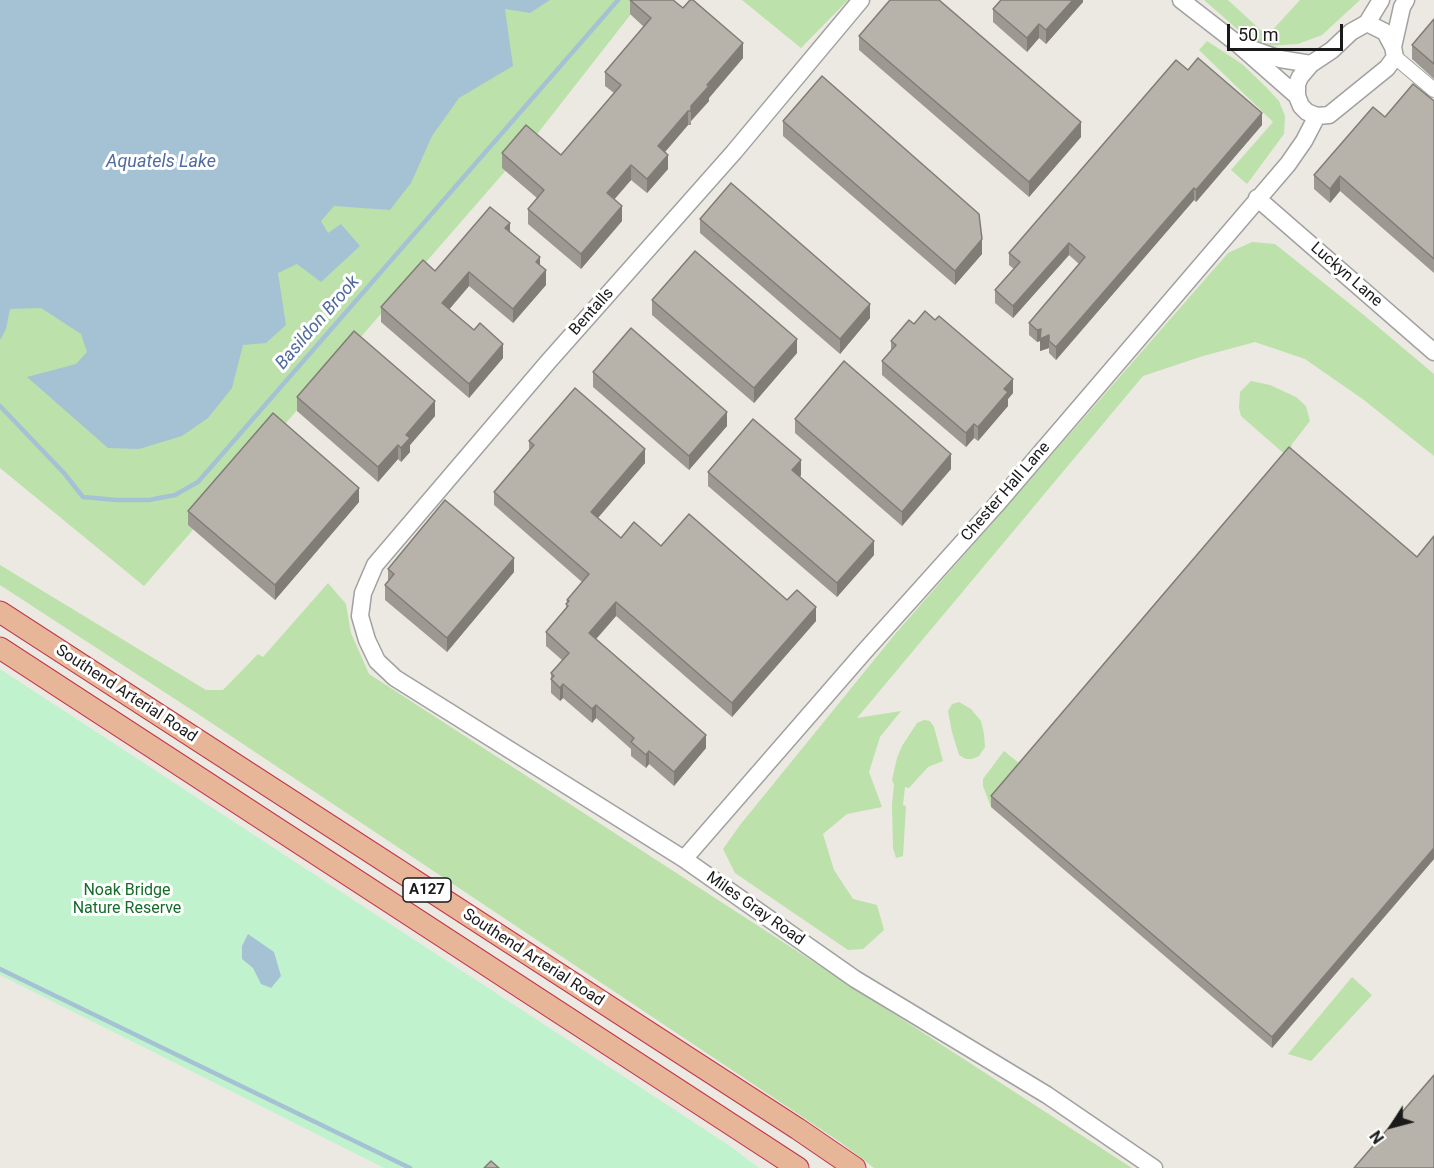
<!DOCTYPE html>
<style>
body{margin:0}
#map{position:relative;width:1434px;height:1168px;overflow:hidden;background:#ebe9e1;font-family:Roboto,sans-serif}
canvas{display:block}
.north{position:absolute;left:1362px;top:1096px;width:60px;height:60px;-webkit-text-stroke:4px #fff;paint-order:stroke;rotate:234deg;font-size:16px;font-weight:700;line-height:24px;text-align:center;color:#1a1a1a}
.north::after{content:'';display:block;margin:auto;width:21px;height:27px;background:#1a1a1a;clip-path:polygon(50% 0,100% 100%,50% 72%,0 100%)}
.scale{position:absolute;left:1227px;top:24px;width:116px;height:27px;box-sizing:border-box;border:3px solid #1a1a1a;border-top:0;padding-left:8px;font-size:18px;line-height:21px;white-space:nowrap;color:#1a1a1a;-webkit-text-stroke:4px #fff;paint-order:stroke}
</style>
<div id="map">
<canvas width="1434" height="1168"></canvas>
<div class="north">N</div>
<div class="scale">50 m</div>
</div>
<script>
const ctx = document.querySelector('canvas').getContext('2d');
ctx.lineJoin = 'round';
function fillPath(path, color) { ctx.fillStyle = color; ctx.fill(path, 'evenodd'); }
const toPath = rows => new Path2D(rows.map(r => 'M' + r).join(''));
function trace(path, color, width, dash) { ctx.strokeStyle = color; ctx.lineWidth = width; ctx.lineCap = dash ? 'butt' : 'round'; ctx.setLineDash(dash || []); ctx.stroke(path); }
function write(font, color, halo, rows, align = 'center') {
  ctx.font = font + ' Roboto,sans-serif'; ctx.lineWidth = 6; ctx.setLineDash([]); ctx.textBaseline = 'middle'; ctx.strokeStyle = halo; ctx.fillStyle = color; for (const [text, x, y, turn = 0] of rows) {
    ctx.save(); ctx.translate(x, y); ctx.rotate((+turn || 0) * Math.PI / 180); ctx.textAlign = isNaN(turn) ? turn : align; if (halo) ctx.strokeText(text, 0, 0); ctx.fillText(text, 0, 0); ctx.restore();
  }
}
fillPath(toPath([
 [0,0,642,0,534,138,144,586,0,468],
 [742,0,848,0,801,48],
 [1204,0,1228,0,1267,36,1300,0,1360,0,1322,35,1298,44,1268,46,1245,36],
 [1207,41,1242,64,1266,87,1279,101,1285,116,1284,134,1247,184,1231,170,1273,122,1199,50],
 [1252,242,1275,244,1365,316,1434,374,1434,456,1364,400,1305,359,1255,342,1203,356,1143,376,857,718,901,711,880,737,869,772,882,807,847,814,823,834,834,870,853,899,877,905,884,930,863,949,848,950,735,873,723,849,740,825,896,633,1228,253],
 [1251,381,1270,385,1296,397,1306,406,1310,421,1292,444,1289,458,1241,416,1239,408,1240,392],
 [0,565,206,690,223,690,258,654,263,657,328,583,346,604,351,633,369,674,1132,1168,874,1168,840,1142,198,714,0,585],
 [959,702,971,709,981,721,984,734,985,747,979,756,972,759,966,759,959,755,952,732,948,711,952,704],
 [924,720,930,721,934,727,943,761,928,767,909,788,905,787,903,805,906,806,903,856,896,858,893,848,892,804,894,785,892,780,897,758,902,746,917,723],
 [1004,751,1025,768,991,807,983,786,983,779],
 [1352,977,1372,995,1311,1061,1288,1054]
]), '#bce1aa');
fillPath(toPath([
 [0,669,730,1146,759,1168,384,1168,0,975]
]), '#c0f3cd');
fillPath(toPath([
 [0,0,550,0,530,13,505,9,513,66,459,98,432,136,411,183,390,210,334,206,321,221,328,233,341,224,360,246,321,282,297,264,278,273,286,325,266,343,243,345,232,388,208,418,182,436,139,449,108,448,27,377,76,364,87,352,81,334,41,308,10,309,6,329,0,340],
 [248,934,274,952,281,976,271,988,261,984,253,968,242,959,242,946]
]), '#a5c2d5');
trace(toPath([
 [0,406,64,473,83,497,117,500,149,500,175,495,198,482,618,0],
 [0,969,410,1168]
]), '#a5c2d5', 4.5);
const minor = toPath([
 [1395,57,1434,90]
]);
const tertiary = toPath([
 [861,0,734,152,548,362,375,565,363,593,360,616,367,640,377,661,395,678,684,859,855,979,1047,1095,1154,1168],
 [1181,0,1239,45,1297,96],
 [1367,23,1385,32,1393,47,1395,57,1387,68,1329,115,1317,116,1307,112,1301,106,1297,96,1297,84,1300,77,1311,64,1332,50,1351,32,1367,23,1381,0],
 [1393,47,1402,7,1406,0],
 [1249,48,1280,59,1311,64],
 [1257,198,1434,352],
 [684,859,864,652,996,505,1288,164,1304,141,1317,116]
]);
const trunk = toPath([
 [0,612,798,1129,855,1168],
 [0,648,798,1168]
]);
trace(minor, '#a1a1a1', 16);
trace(tertiary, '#a1a1a1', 19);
trace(trunk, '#c3344d', 23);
trace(minor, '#fff', 14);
trace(tertiary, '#fff', 16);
trace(trunk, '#e7b698', 21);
fillPath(toPath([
 [630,0,743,58,709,98,709,101,691,121,691,125,688,125,665,152,668,169,647,193,631,180,614,199,622,221,581,269,528,224,528,209,537,198,502,168,502,153,561,155,614,93,605,86,605,72,644,27,630,14],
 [1083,0,1083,2,1046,44,1039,38,1027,52,993,22,993,9],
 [1434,19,1434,79,1412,59,1412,45],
 [859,36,1081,137,1029,197,859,50],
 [1188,70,1262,125,1196,202,1194,200,1056,360,1049,353,1049,348,1040,351,1040,341,1037,342,1029,335,1029,323,1079,264,1069,255,1013,318,995,303,995,290,1014,269,1009,265,1009,253],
 [1434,101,1434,273,1340,191,1330,203,1314,189,1314,175,1385,117],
 [783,121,982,254,955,285,783,136],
 [700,219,870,318,840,354,700,233],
 [510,231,540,265,546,285,513,323,469,286,449,309,503,358,469,398,381,322,381,307,435,271],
 [652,300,797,353,754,403,652,315],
 [914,324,1013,393,1008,399,1008,406,978,441,974,438,966,447,882,375,882,361,891,350,891,341],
 [593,372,727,426,689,470,593,387],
 [297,397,435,416,410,445,410,452,401,462,398,459,378,482,297,411],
 [795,419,951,469,902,526,795,433],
 [529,441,645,463,598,518,621,538,661,546,787,600,816,621,732,717,616,616,596,639,706,748,674,786,649,764,646,768,631,756,631,749,596,718,592,723,563,698,560,701,551,693,551,673,562,660,546,646,546,632,566,608,567,600,582,582,494,505,494,492,529,450],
 [708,472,801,475,800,477,874,555,837,597,708,486],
 [359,502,275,600,188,525,188,511],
 [1434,536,1434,859,1272,1048,991,807,991,796,1417,557],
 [388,569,514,572,447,652,385,600,385,585,388,581]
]), '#9d9992');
fillPath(toPath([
 [1073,0,1083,0,1083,2,1046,44,1046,30],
 [1039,24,1039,38,1027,52,1027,38],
 [743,43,743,58,709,98,709,101,691,121,691,106,707,85],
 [688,111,688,125,658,160,658,146],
 [1262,113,1262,125,1196,202,1196,190],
 [1081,122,1081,137,1029,197,1029,182],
 [668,155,668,169,647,193,647,179],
 [631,165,631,180,607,208,607,193],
 [1340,176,1340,191,1330,203,1330,189],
 [1194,188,1194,200,1056,360,1056,347],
 [622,206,622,221,581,269,581,254],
 [510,223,510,237,505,228],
 [982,239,982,254,955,285,955,271],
 [1069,243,1069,255,1013,318,1013,306],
 [540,257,540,272,536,262],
 [546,270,546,285,513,323,513,309],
 [469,272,469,286,442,318,442,303],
 [870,304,870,318,840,354,840,339],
 [1041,329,1049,335,1049,348,1040,351,1040,341,1037,342,1037,330],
 [797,339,797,353,754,403,754,388],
 [503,344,503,358,469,398,469,384],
 [1013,379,1013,393,1008,399,1008,406,978,441,978,427,1004,389],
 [435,401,435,416,410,445,410,452,401,462,401,448,406,435],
 [727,412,727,426,689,470,689,456],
 [974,424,974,438,966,447,966,433],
 [398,445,398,459,378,482,378,467],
 [645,449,645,463,591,526,591,512],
 [951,454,951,469,902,526,902,512],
 [801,460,801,475,792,485,792,470],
 [359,488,359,502,275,600,275,585],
 [874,541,874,555,837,597,837,583],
 [514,558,514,572,447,652,447,638],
 [616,602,616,616,589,647,589,633],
 [816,607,816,621,732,717,732,703],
 [563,684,563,698,560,701,560,688],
 [596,705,596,718,592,723,592,709],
 [706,735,706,748,674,786,674,772],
 [649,751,649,764,646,768,646,755],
 [1434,848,1434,859,1272,1048,1272,1037]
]), '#807d77');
const building = toPath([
 [630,0,673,0,683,8,690,0,693,0,743,43,707,85,709,86,691,106,691,111,688,111,658,146,668,155,647,179,631,165,607,193,622,206,581,254,528,209,544,190,502,153,526,125,561,155,621,85,605,72,651,18,630,0],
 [890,0,939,0,1081,122,1029,182,859,36,890,0],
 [1001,0,1073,0,1046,30,1039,24,1027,38,993,9,1001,0],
 [1434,19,1434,64,1412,45,1434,19],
 [1198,58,1262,113,1196,190,1194,188,1056,347,1049,341,1049,335,1040,339,1041,329,1037,330,1029,323,1085,257,1069,243,1013,306,995,290,1020,262,1009,253,1176,60,1188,70,1198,58],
 [822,76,979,214,982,239,955,271,783,121,822,76],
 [1413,84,1434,101,1434,259,1340,176,1330,189,1314,175,1373,107,1385,117,1413,84],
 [731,183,870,304,840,339,700,219,731,183],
 [490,207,510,223,505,228,540,257,536,262,546,270,513,309,469,272,442,303,474,330,480,323,503,344,469,384,381,307,423,260,435,271,490,207],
 [695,251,797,339,754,388,652,300,695,251],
 [925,311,935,320,939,316,1013,379,1004,389,1008,392,978,427,974,424,966,433,882,361,896,345,891,341,909,320,914,324,925,311],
 [631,328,727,412,689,456,593,372,631,328],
 [354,331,435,401,406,435,410,438,401,448,398,445,378,467,297,397,354,331],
 [844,361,951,454,902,512,795,419,844,361],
 [575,388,645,449,591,512,621,538,634,522,661,546,689,514,787,600,797,590,816,607,732,703,616,602,589,633,706,735,674,772,649,751,646,755,631,742,634,738,596,705,592,709,563,684,560,688,551,679,554,676,551,673,569,653,546,632,568,606,566,604,569,601,567,600,589,574,494,492,534,445,529,441,575,388],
 [273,413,359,488,275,585,188,511,273,413],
 [753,419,801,460,792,470,874,541,837,583,708,472,753,419],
 [1289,447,1417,557,1434,536,1434,848,1272,1037,991,796,1289,447],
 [445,500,514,558,447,638,385,585,394,574,388,569,445,500],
 [1434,1075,1434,1168,1354,1168,1434,1075],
 [491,1161,499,1168,484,1168,491,1161]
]);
fillPath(building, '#b7b2aa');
trace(building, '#807d77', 1.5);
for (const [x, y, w] of [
 [427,890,48]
]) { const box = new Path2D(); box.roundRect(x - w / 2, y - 12, w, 24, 4.5); ctx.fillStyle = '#fff'; ctx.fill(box); trace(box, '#1a1a1a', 1.5); }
write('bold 15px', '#1a1a1a', null, [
 ["A127",427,890]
]);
write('16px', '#1a1a1a', '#fff', [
 ["Luckyn Lane",1346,275,41],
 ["Bentalls",592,312,-48],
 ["Chester Hall Lane",1006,492,-49],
 ["Southend Arterial Road",126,694,33],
 ["Miles Gray Road",755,909,35],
 ["Southend Arterial Road",533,958,33]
]);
write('16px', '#156c2b', '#fff', [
 ["Noak Bridge",127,891],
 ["Nature Reserve",127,909]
]);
write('italic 18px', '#516ba0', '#fff', [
 ["Aquatels Lake",161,162],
 ["Basildon Brook",318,323,-49]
]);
</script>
